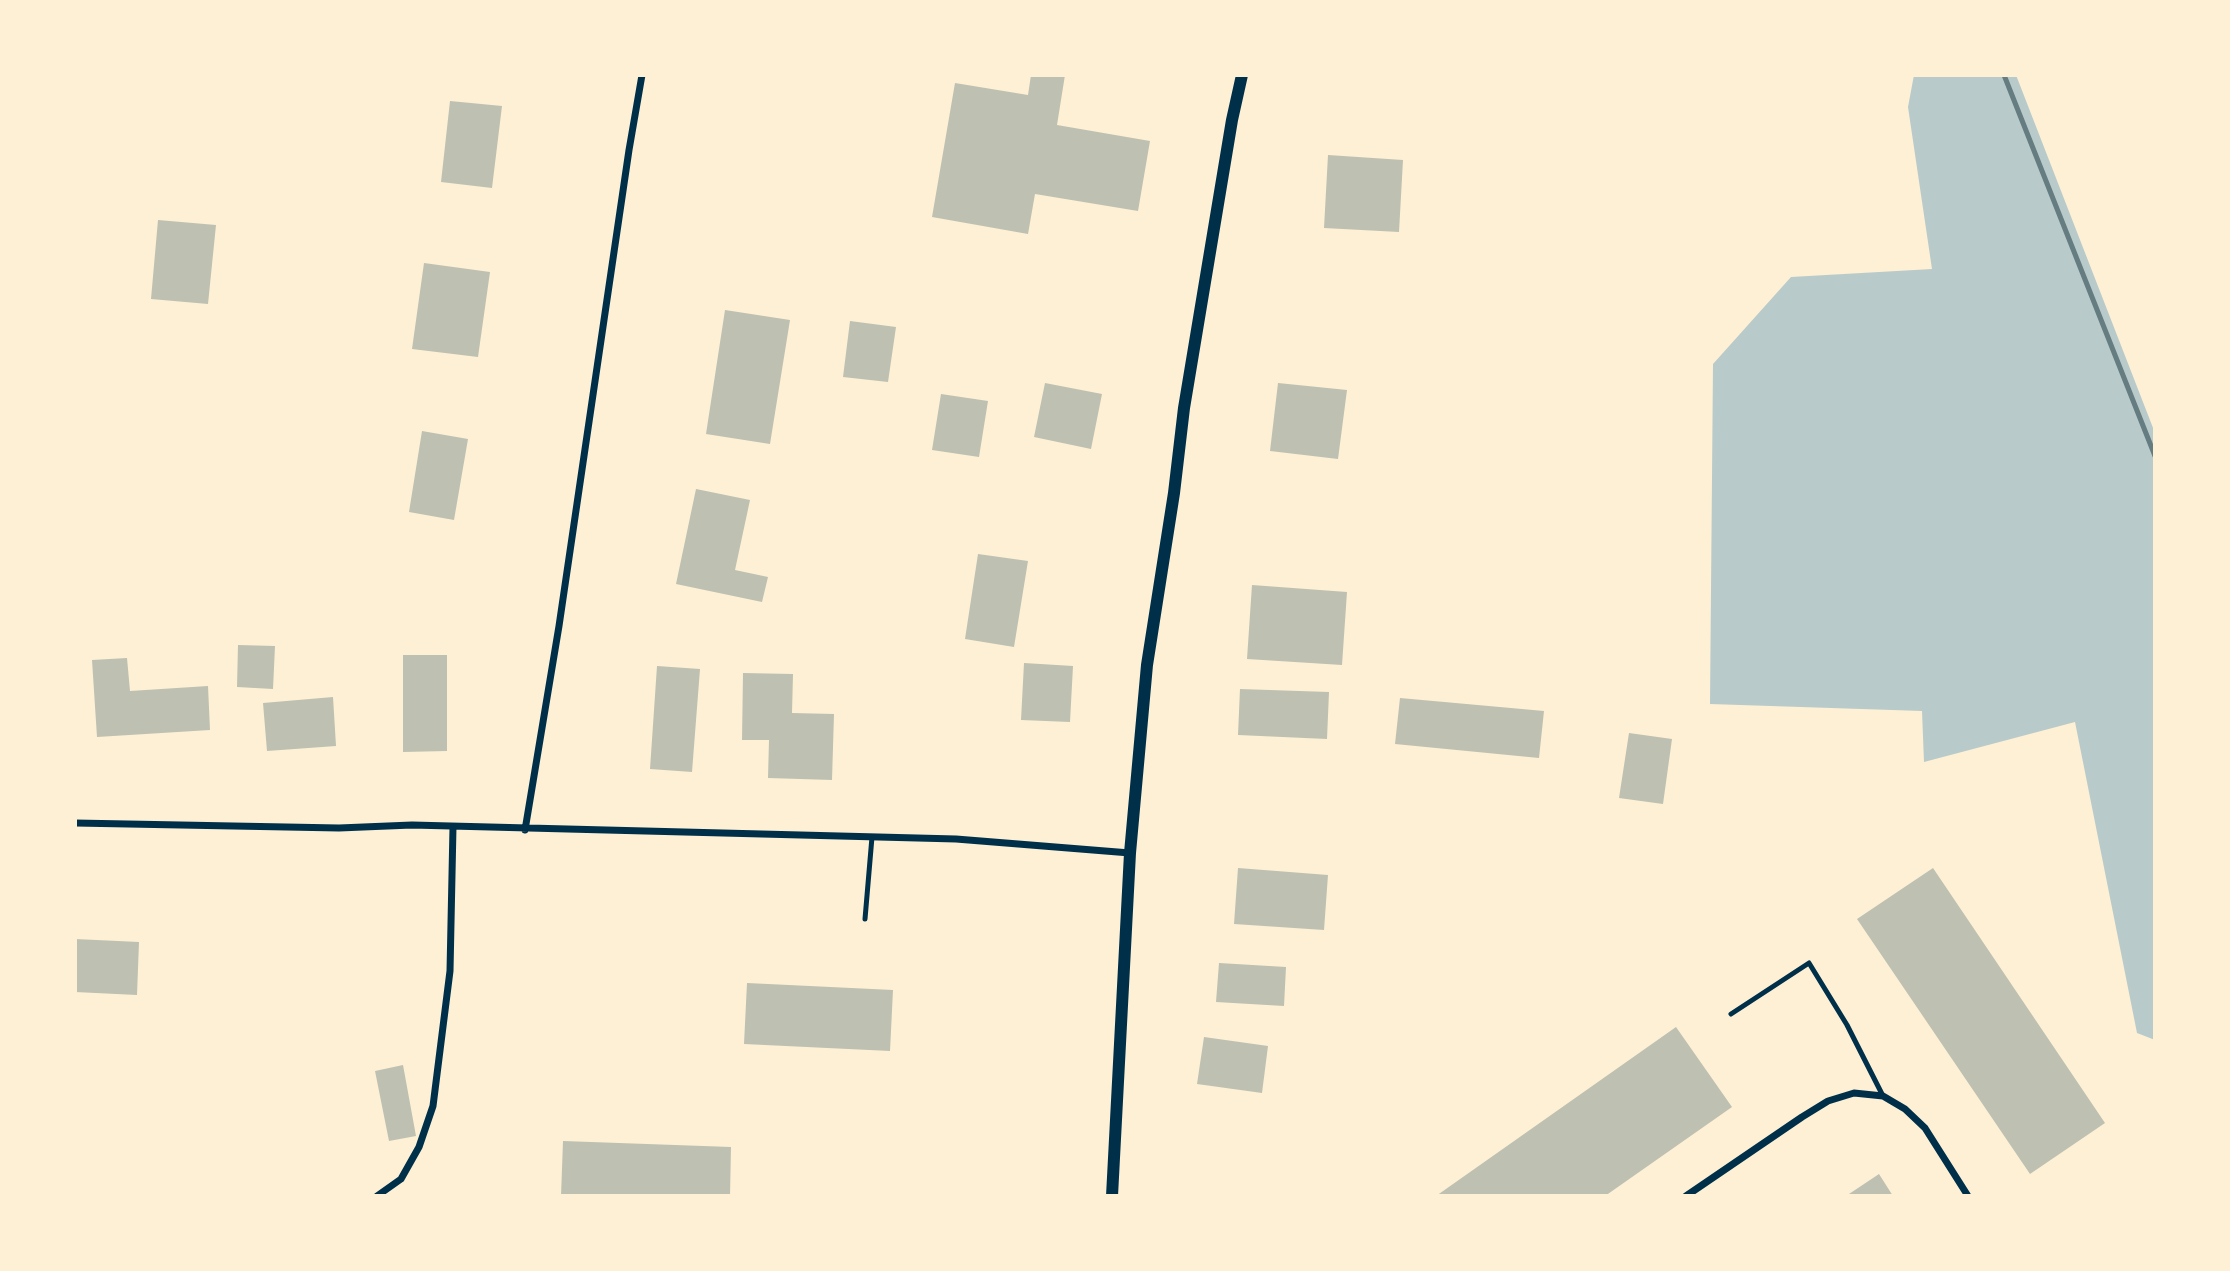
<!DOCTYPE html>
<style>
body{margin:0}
#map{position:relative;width:2230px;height:1271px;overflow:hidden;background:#fdf0d5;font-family:Quicksand,sans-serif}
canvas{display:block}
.frame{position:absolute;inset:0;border:77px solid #fdf0d5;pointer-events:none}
</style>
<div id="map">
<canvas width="2230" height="1271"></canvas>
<div class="frame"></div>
</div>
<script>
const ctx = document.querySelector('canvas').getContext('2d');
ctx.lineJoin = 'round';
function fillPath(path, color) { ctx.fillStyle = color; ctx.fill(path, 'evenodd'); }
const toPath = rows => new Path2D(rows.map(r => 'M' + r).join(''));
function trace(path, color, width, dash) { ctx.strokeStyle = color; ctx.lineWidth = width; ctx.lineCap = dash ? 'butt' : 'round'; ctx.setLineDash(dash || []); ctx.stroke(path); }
fillPath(toPath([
 [1914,75,2016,75,2155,433,2155,1040,2137,1033,2075,722,1924,762,1922,711,1710,704,1713,364,1791,277,1932,269,1908,107]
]), '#b9caca');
fillPath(toPath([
 [1031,75,1065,75,1057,125,1150,141,1138,211,1035,194,1028,234,932,217,955,83,1028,95],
 [450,101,502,106,492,188,441,182],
 [1328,155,1403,160,1399,232,1324,228],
 [158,220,216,225,208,304,151,299],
 [424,263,490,272,478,357,412,349],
 [725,310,790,320,770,444,706,434],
 [850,321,896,327,888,382,843,377],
 [1045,383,1102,394,1091,449,1034,437],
 [1278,383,1347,390,1338,459,1270,451],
 [941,394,988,401,979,457,932,450],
 [422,431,468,439,454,520,409,512],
 [696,489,750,500,735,570,768,577,762,602,676,584],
 [978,554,1028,561,1014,647,965,639],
 [1252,585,1347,592,1342,665,1247,659],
 [238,645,275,646,273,689,237,687],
 [403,655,447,655,447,751,403,752],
 [127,658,130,691,208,686,210,730,97,737,92,660],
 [1024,663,1073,666,1070,722,1021,720],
 [657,666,700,669,692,772,650,769],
 [743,673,793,674,792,713,834,714,832,780,768,778,769,740,742,740],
 [1240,689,1329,692,1327,739,1238,735],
 [333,697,336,746,267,751,263,703],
 [1400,698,1544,711,1539,758,1395,744],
 [1629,733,1672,739,1663,804,1619,798],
 [1238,868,1328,875,1324,930,1234,924],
 [1933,868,2105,1123,2030,1174,1857,919],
 [75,939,139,942,137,995,75,992],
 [1219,963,1286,967,1284,1006,1216,1002],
 [747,983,893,990,890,1051,744,1044],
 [1676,1027,1732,1107,1605,1196,1436,1196],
 [1204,1037,1268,1046,1262,1093,1197,1084],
 [403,1065,416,1136,389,1141,375,1071],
 [563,1141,731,1147,730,1196,561,1196],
 [1879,1174,1893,1196,1846,1196]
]), '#bec0b2');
trace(toPath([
 [865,919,872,837],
 [1731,1014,1809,963,1847,1025,1883,1096]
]), '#003049', 5);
trace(toPath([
 [75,823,339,828,412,825,956,839,1130,853],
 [525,830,559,626,629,150,642,75],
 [377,1196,401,1179,419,1147,433,1106,450,971,453,827],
 [1686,1196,1802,1117,1828,1101,1854,1093,1883,1096,1905,1109,1925,1128,1968,1196]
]), '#003049', 7);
trace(toPath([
 [1112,1196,1130,853,1147,665,1174,493,1184,408,1232,120,1242,75]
]), '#003049', 12);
trace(toPath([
 [2004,75,2155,456]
]), '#657d81', 5);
</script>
